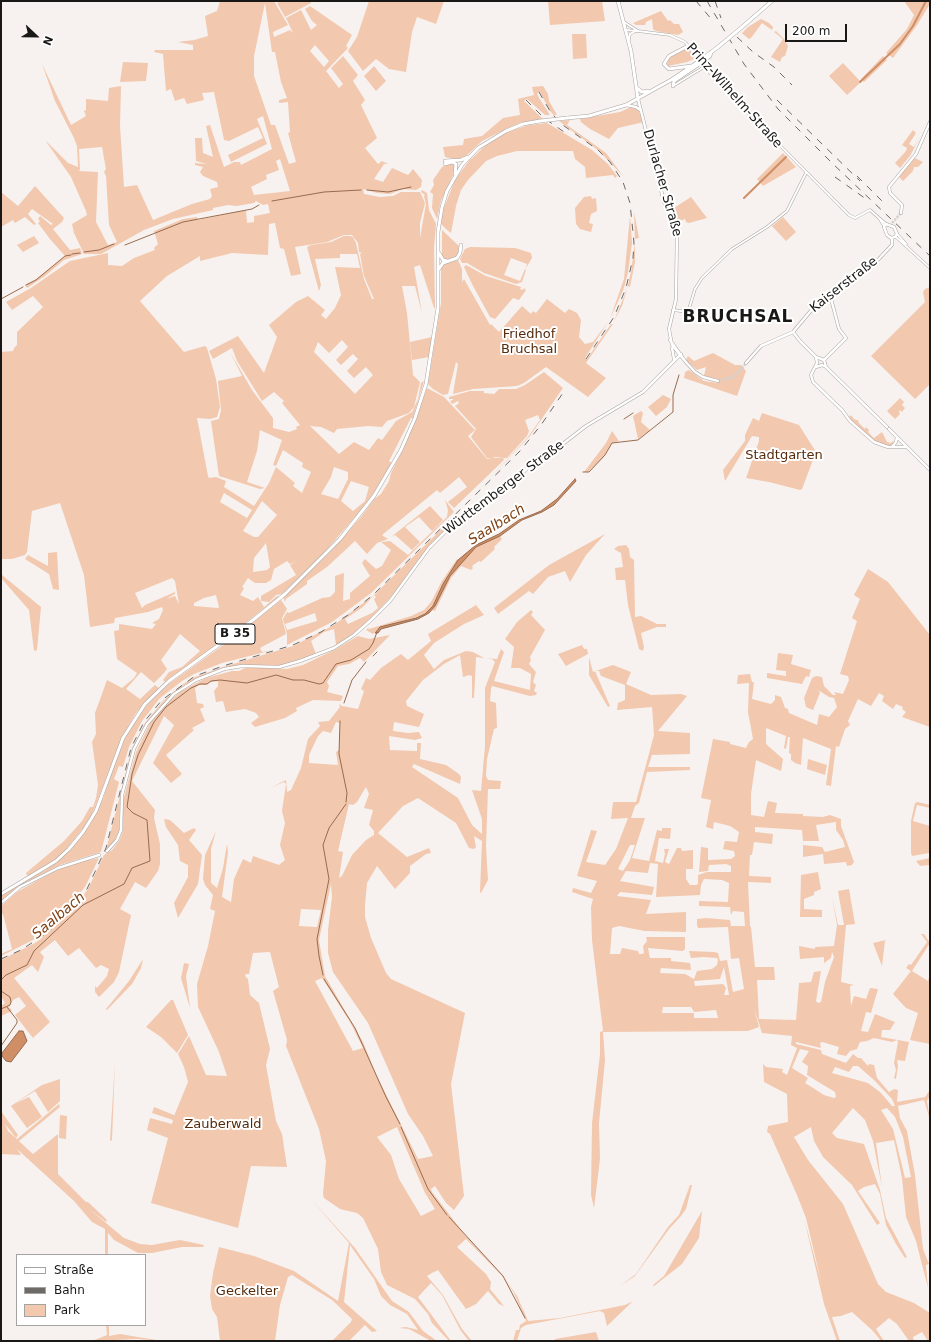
<!DOCTYPE html>
<meta charset="utf-8">
<style>
body{margin:0}
#map{position:relative;width:931px;height:1342px;overflow:hidden;background:#f7f2ef;font-family:"DejaVu Sans",sans-serif}
canvas{display:block}
.frame{position:absolute;inset:0;border:2px solid #1a1817;pointer-events:none}
.legend{position:absolute;left:16px;top:1254px;width:130px;height:72px;box-sizing:border-box;background:#fff;border:1px solid #a3a3a2;margin:0;padding:5px 7px;list-style:none;font-size:12px;color:#1a1817}
.legend li{display:flex;align-items:center;gap:8px;height:20px}
.legend b{width:20px;border:1px solid #a3a3a2}
.north{position:absolute;left:16px;top:16px;width:40px;height:40px;-webkit-text-stroke:3px #fff;paint-order:stroke;rotate:112deg;font-size:11px;font-weight:700;line-height:16px;text-align:center;color:#1a1817}
.north::after{content:'';display:block;margin:auto;width:14px;height:18px;background:#1a1817;clip-path:polygon(50% 0,100% 100%,50% 72%,0 100%)}
.scale{position:absolute;left:785px;top:24px;width:62px;height:18px;box-sizing:border-box;border:2px solid #1a1817;border-top:0;padding-left:5px;font-size:12px;line-height:14px;white-space:nowrap;color:#1a1817;-webkit-text-stroke:3px #fff;paint-order:stroke}
</style>
<div id="map">
<canvas width="931" height="1342"></canvas>
<div class="frame"></div>
<ul class="legend">
<li><b style="height:5px;background:#fff"></b>Straße</li>
<li><b style="height:5px;background:#6d6a68"></b>Bahn</li>
<li><b style="height:11px;background:#f2c8af"></b>Park</li>
</ul>
<div class="north">N</div>
<div class="scale">200 m</div>
</div>
<script>
const ctx = document.querySelector('canvas').getContext('2d');
ctx.lineJoin = 'round';
function fillPath(path, color) { ctx.fillStyle = color; ctx.fill(path, 'evenodd'); }
const toPath = rows => new Path2D(rows.map(r => 'M' + r).join(''));
function trace(path, color, width, dash) { ctx.strokeStyle = color; ctx.lineWidth = width; ctx.lineCap = dash ? 'butt' : 'round'; ctx.setLineDash(dash || []); ctx.stroke(path); }
function write(font, color, halo, rows, align = 'center') {
  ctx.font = font + ' "DejaVu Sans",sans-serif'; ctx.lineWidth = 4; ctx.setLineDash([]); ctx.textBaseline = 'middle'; ctx.strokeStyle = halo; ctx.fillStyle = color; for (const [text, x, y, turn = 0] of rows) {
    ctx.save(); ctx.translate(x, y); ctx.rotate((+turn || 0) * Math.PI / 180); ctx.textAlign = isNaN(turn) ? turn : align; if (halo) ctx.strokeText(text, 0, 0); ctx.fillText(text, 0, 0); ctx.restore();
  }
}
fillPath(toPath([
 [220,1,274,1,288,25,273,32,274,37,290,30,293,33,286,18,301,10,311,30,317,25,312,21,305,9,310,6,352,35,346,46,348,48,326,71,339,88,343,84,331,68,343,56,358,75,353,81,365,100,361,105,377,138,365,148,378,164,382,161,388,164,384,164,374,179,383,182,392,168,408,175,413,169,422,180,421,187,416,190,403,189,390,194,377,193,363,189,364,194,380,197,393,196,401,192,420,192,425,203,420,223,420,238,426,204,424,196,425,195,421,192,422,190,427,193,429,210,436,224,434,248,435,308,434,308,420,265,414,267,422,313,415,286,402,286,407,313,413,375,420,382,414,407,409,413,387,421,382,427,368,426,337,429,334,433,321,427,310,426,339,454,354,442,369,450,378,438,382,440,396,421,412,412,418,399,421,383,424,381,413,418,411,418,389,461,392,463,368,502,323,554,282,594,276,595,269,602,261,601,261,596,296,575,290,565,296,561,290,564,287,561,274,569,271,580,266,583,255,583,248,578,242,587,244,588,240,595,253,601,258,597,264,607,255,615,277,596,279,597,216,646,165,682,163,680,169,672,182,667,200,651,180,634,161,660,167,669,163,674,154,683,141,672,126,689,140,699,155,685,159,688,136,713,121,739,90,820,63,853,50,864,28,877,26,873,64,841,82,821,90,807,93,807,96,798,98,785,92,742,96,734,95,713,107,680,122,688,134,678,137,673,117,659,114,631,119,630,119,624,152,629,156,624,152,623,159,619,163,610,162,607,148,612,115,618,114,623,90,627,84,575,60,503,32,511,27,552,25,555,12,559,1,559,1,352,13,351,14,348,17,345,17,332,43,307,33,296,12,310,6,302,31,288,70,261,108,253,108,265,122,266,134,258,155,250,154,248,158,244,154,231,183,219,197,217,198,220,246,210,247,223,254,222,254,216,270,213,268,204,263,205,256,201,254,203,237,206,228,205,213,208,213,210,173,219,144,230,101,254,84,254,74,233,72,224,87,215,86,211,71,177,45,140,68,163,78,167,77,146,74,138,55,101,42,64,71,125,86,116,84,111,86,110,86,99,108,101,109,88,121,86,120,126,124,187,137,185,153,220,192,204,210,199,212,196,210,189,218,187,217,182,203,176,200,172,203,167,195,165,195,163,207,164,196,161,195,138,202,138,203,153,213,157,206,126,210,125,224,167,234,162,240,162,241,165,272,149,263,116,257,119,267,144,231,162,228,155,263,138,258,127,229,141,224,140,214,92,202,93,204,100,187,104,184,98,175,101,171,89,166,91,163,54,154,52,155,50,193,50,193,45,178,42,194,40,208,36,205,16,217,11],
 [265,3,272,52,275,52,281,82,287,98,279,100,279,103,288,102,290,132,288,133,296,162,289,164,275,125,271,125,254,76,254,56],
 [315,45,329,61,324,67,310,51],
 [102,147,106,169,104,172,106,176,109,225,117,242,108,245,96,222,98,172,78,171,80,170,79,149],
 [280,159,290,191,254,195,251,187,267,179,266,175,279,170,276,161],
 [275,223,280,248,284,249,291,276,301,274,295,247,327,242,344,235,352,235,358,243,359,252,362,253,360,254,364,276,374,299,372,299,364,279,356,243,353,237,350,236,344,236,331,242,311,245,307,247,319,291,321,285,315,259,340,258,340,254,357,254,360,268,335,267,341,295,335,308,326,319,321,315,325,310,308,296,296,302,269,325,277,337,264,373,238,336,209,351,213,359,232,348,237,361,262,401,274,392,284,401,282,403,300,425,296,427,297,429,289,432,273,428,273,418,252,390,230,352,242,376,218,381,221,410,219,419,211,421,219,476,260,489,265,488,247,482,257,451,260,430,282,440,273,465,276,466,283,450,303,463,302,467,311,472,302,493,293,486,295,483,276,467,269,483,254,506,224,487,226,481,216,477,209,478,208,476,197,418,210,419,217,417,220,407,216,379,207,348,205,346,184,352,140,301,167,276,200,256,200,261,232,253,268,255,269,224],
 [342,340,348,347,336,360,341,365,353,354,358,359,347,371,354,378,366,367,373,375,355,394,314,352,318,342,329,353],
 [334,467,348,472,348,479,338,499,321,494,331,477],
 [351,481,369,487,365,501,353,511,341,501],
 [224,493,252,510,247,518,220,502],
 [262,501,277,515,258,537,254,537,243,531],
 [266,543,270,567,267,570,253,572,254,558],
 [172,578,175,581,179,604,175,596,166,599,175,594,175,592,145,605,142,608,135,593],
 [216,595,219,607,218,608,194,606,194,603,204,598],
 [282,1,310,1,311,3,285,17,277,3],
 [369,1,444,1,436,24,417,17,412,32,406,72,389,69,376,59,363,71,348,51,357,37],
 [548,1,602,1,605,21,550,25],
 [904,1,930,1,930,4,917,25,893,58,886,53,907,29,914,15],
 [661,11,668,21,670,20,674,24,679,24,683,32,678,35,656,31,653,29,652,19,646,22,645,25,636,25,633,23],
 [761,19,769,23,773,27,772,30,762,23,751,38,749,39,744,35,742,33,748,27],
 [776,31,785,40,788,46,785,56,782,57,780,62,771,57,783,39,774,32],
 [572,34,586,34,587,58,573,59],
 [688,48,696,58,687,62,668,66,667,62,669,58],
 [883,56,887,60,864,82,861,79],
 [123,62,148,63,146,81,120,82],
 [843,63,861,82,847,95,829,76],
 [374,66,386,81,376,91,364,76],
 [543,86,548,94,549,101,557,115,554,115,550,111,540,92,537,93,539,98,550,115,545,115,527,99,524,101,543,119,520,123,502,131,482,141,464,158,459,160,445,157,443,147,463,145,464,139,482,136,503,118,520,115,518,99,534,95,532,87],
 [631,107,638,110,644,122,618,128,609,139,590,129,581,122,580,119,620,112],
 [570,120,567,125,606,153,623,176,599,151,559,121],
 [547,123,592,150,608,164,617,176,615,178,613,175,586,178,585,167,575,159,573,151,517,151,497,156,486,161,468,180,461,190,456,206,451,233,446,229,441,224,443,210,455,180,469,161,486,145,509,131,529,125],
 [913,130,916,133,909,144,914,147,920,137,910,156,900,168,895,163,906,151,907,148,902,145],
 [783,153,796,167,763,186,757,179],
 [915,158,923,162,918,167,914,167,913,171,903,181,899,177],
 [451,163,455,165,454,173,441,201,437,219,432,208,433,194,430,192,434,185,433,180,442,167],
 [35,186,64,218,62,222,53,229,70,250,80,248,82,254,64,260,45,276,27,288,25,285,36,279,65,256,50,239,38,223,40,221,38,219,40,216,51,225,53,224,32,209,28,214,36,224,34,225,25,217,15,223,13,220,1,227,1,192,18,206],
 [591,196,592,199,596,198,597,211,591,214,589,223,593,224,591,232,580,229,576,224,575,208,584,197],
 [691,197,707,218,689,223,686,222,685,219,677,222,671,210],
 [634,212,639,238,635,239,635,262,630,287,628,286,622,306,614,321,627,289,631,272,635,243],
 [630,216,632,243,628,272,624,288,610,319,624,279],
 [783,217,796,232,786,241,772,226],
 [442,230,459,246,458,254,452,259,444,259,442,257],
 [34,236,39,243,23,252,17,245],
 [470,247,515,248,531,253,532,258,526,268,527,264,511,258,504,275,520,281,525,269,526,270,522,282,516,284,484,273,467,263,462,263,460,259,465,249],
 [458,260,462,269,462,282,464,279,490,325,491,324,499,332,522,306,531,314,533,311,536,313,547,299,565,313,569,309,577,313,581,320,579,337,585,344,593,342,608,322,585,358,587,359,611,324,613,324,586,363,606,378,588,397,546,367,524,383,517,386,473,389,453,394,458,364,456,362,448,394,443,395,433,389,428,384,441,303,441,267,444,264],
 [466,265,486,276,521,287,520,289,523,290,524,288,526,290,519,300,513,298,495,319,490,317,472,284,464,267],
 [930,287,930,384,915,399,871,356,925,302,923,292,925,289],
 [432,337,429,357,412,360,410,342],
 [713,353,735,365,741,365,746,371,737,396,684,378,685,372,689,370,704,381,718,383,718,379,704,376,706,367,697,370,686,360,688,356,694,361],
 [544,372,563,388,530,436,487,481,528,437,540,420,538,415,525,420,529,431,527,436,507,458,487,458,471,437,476,429,455,406,459,403,458,401,452,404,450,401,453,400,453,399,449,399,449,397,470,391,484,391,484,393,494,394,499,389,516,389,525,385],
 [427,388,444,397,475,430,468,436,487,459,496,457,503,458,504,460,454,508,448,502,467,487,459,477,440,493,437,490,382,535,388,539,377,543,367,554,355,541,327,567,307,581,307,584,286,599,285,602,283,597,328,554,361,517,374,499,381,494,389,481,391,473,406,443],
 [663,395,671,399,667,407,656,416,648,407],
 [900,398,904,402,902,405,905,408,902,412,900,410,899,412,900,414,895,419,887,411],
 [641,411,643,413,641,422,650,430,638,439,633,416],
 [762,413,799,425,816,452,802,489,800,490,769,482,746,478,759,441,759,437,752,436,725,481,723,470,745,441,745,435,753,418,759,421],
 [851,415,854,419,859,421,858,422,865,429,866,427,869,430,868,432,874,438,882,432,887,442,891,443,893,441,895,444,888,447,873,440,852,421,849,417],
 [612,431,619,441,612,443,603,458,588,472,584,472,606,443],
 [445,500,454,512,371,593,332,622,287,645,287,634,283,619,287,612,289,613,322,598,330,597,335,592,335,576,344,573,343,601,350,599,350,593,370,576,362,563,365,559,376,569,382,566,391,550,381,542,390,541,408,555,447,517,448,510],
 [315,613,317,621,287,630,285,624],
 [430,506,443,520,432,531,419,517,405,527,420,542,412,550,395,535,391,537],
 [457,514,458,518,428,547,391,597,361,628,343,641,336,645,334,629,324,632,311,641,316,654,280,666,239,665,214,671,184,685,164,702,146,723,133,748,120,803,119,831,114,842,106,850,132,748,145,723,163,701,183,684,195,677,223,667,293,646,334,625,374,595],
 [374,595,376,597,374,599,378,608,372,613,348,624,345,619,363,607],
 [605,534,586,555,570,582,565,571,548,577,533,594,529,591,498,614,494,608,549,565],
 [500,536,502,539,494,547,495,549,481,562,479,561,472,566,473,568,471,570,461,566,451,578,435,611,432,610,450,576,461,561,476,547],
 [626,545,629,549,630,557,634,560,635,617,641,616,657,624,666,624,666,627,657,627,641,633,644,647,643,651,639,649,628,605,625,580,616,580,615,568,623,567,621,553,614,549,618,546],
 [57,552,59,590,53,589,49,574,25,559,28,555,48,566,48,553],
 [457,559,458,560,443,584,433,606,425,614,377,630,373,634,366,630,368,628,369,629,411,616,424,610,431,602,442,581],
 [868,569,888,582,930,635,930,727,902,717,906,712,902,709,903,707,896,704,893,709,882,701,884,696,879,693,871,706,858,699,848,721,850,725,845,729,839,747,836,746,831,786,826,785,831,749,803,738,801,765,795,763,791,760,791,754,789,753,790,737,788,737,786,749,784,748,786,736,766,728,766,744,783,759,781,771,756,760,751,794,751,815,764,817,768,801,777,803,775,813,803,814,803,816,823,817,830,815,841,819,841,826,854,862,852,865,847,866,846,862,824,864,823,854,803,857,803,845,822,847,825,852,845,847,843,840,836,830,836,822,816,825,819,841,803,841,802,830,755,827,755,832,773,834,772,844,754,842,752,855,750,855,749,876,771,877,771,883,748,882,750,926,751,927,755,967,774,967,775,980,757,980,759,1019,796,1020,799,983,811,982,814,972,821,971,816,1001,818,1003,821,1002,825,982,834,957,832,952,831,958,824,963,824,957,800,959,799,946,815,949,815,947,834,946,837,925,832,897,838,925,844,925,838,891,849,889,855,924,846,925,841,982,854,985,850,986,851,1006,854,996,866,999,870,988,878,989,871,1013,866,1012,861,1031,868,1032,875,1014,895,1022,890,1030,882,1030,881,1037,909,1042,905,1061,897,1060,898,1066,896,1079,894,1078,896,1070,894,1063,898,1042,897,1040,892,1042,874,1038,867,1041,860,1042,857,1049,850,1051,846,1056,837,1054,839,1047,822,1042,820,1043,821,1048,796,1042,796,1044,821,1050,822,1054,846,1063,853,1054,858,1058,861,1058,868,1066,869,1064,874,1065,877,1078,889,1092,894,1089,898,1090,897,1102,925,1097,930,1090,930,1096,927,1101,930,1120,924,1100,898,1106,900,1118,907,1131,915,1175,923,1249,929,1264,926,1265,928,1288,916,1241,906,1217,902,1178,894,1140,876,1143,882,1187,873,1141,865,1120,853,1108,832,1133,837,1138,864,1144,880,1190,886,1218,907,1257,905,1258,896,1244,886,1225,880,1194,875,1184,864,1187,858,1191,880,1223,877,1225,852,1185,823,1157,814,1141,811,1127,794,1137,808,1160,843,1204,878,1284,886,1292,914,1303,930,1313,930,1341,928,1341,922,1332,913,1337,914,1341,909,1341,897,1324,889,1318,876,1329,884,1341,881,1341,873,1331,852,1312,841,1316,832,1317,840,1341,837,1341,824,1304,804,1218,822,1285,806,1218,797,1195,770,1134,767,1132,768,1126,788,1122,787,1094,764,1082,763,1064,766,1067,783,1069,782,1072,787,1075,797,1048,791,1045,792,1036,762,1033,754,1008,759,1027,748,1031,603,1032,605,1060,599,1123,600,1159,594,1208,591,1195,592,1123,600,1054,600,1032,603,1031,592,940,591,907,593,899,572,892,573,888,591,893,597,881,577,876,591,830,597,831,586,862,605,865,616,849,628,818,611,819,613,802,636,802,654,735,652,707,617,710,618,703,625,700,625,685,601,676,599,671,595,671,610,706,608,707,589,675,589,657,593,672,613,665,631,672,626,684,651,695,681,694,687,696,658,731,690,733,690,754,652,755,648,767,690,767,690,770,647,772,639,803,635,806,631,818,645,818,632,858,649,861,657,830,662,831,662,828,671,828,670,839,659,838,655,861,663,863,665,854,664,849,669,849,665,862,669,864,677,848,681,848,682,851,693,850,693,869,686,869,686,879,690,885,696,885,698,884,698,875,707,872,731,872,731,866,726,864,709,865,708,871,699,872,701,847,708,848,708,860,731,859,735,856,734,851,723,849,725,841,737,842,739,832,730,826,714,822,713,829,706,827,711,800,701,798,713,739,730,742,730,744,746,748,749,742,753,739,748,712,749,683,737,684,738,675,750,674,752,682,754,682,752,699,771,704,775,700,775,695,781,697,785,708,788,709,789,713,817,725,819,714,829,717,837,707,834,698,829,697,818,690,820,693,813,710,806,707,804,698,812,678,816,676,822,677,824,686,833,695,836,695,834,692,843,694,849,680,848,676,840,674,857,621,852,618,860,599,854,595],
 [630,845,635,845,630,860,623,871,618,869],
 [650,863,658,864,656,897,700,895,701,885,704,879,722,880,729,883,728,902,699,901,699,906,730,907,731,915,733,911,744,912,745,926,731,926,730,920,706,918,697,919,697,925,698,928,728,927,731,959,739,958,744,989,733,992,727,960,720,961,718,953,714,952,689,951,691,958,703,957,717,958,718,960,717,965,712,969,697,971,694,979,685,974,660,973,661,968,691,970,690,963,671,961,671,958,650,958,648,948,683,951,685,949,685,937,646,937,647,941,643,946,644,953,642,954,639,954,638,951,622,948,620,954,610,954,612,928,619,926,645,931,686,932,686,912,646,914,651,900,617,896,620,892,652,895,654,887,620,881,626,871,648,873],
 [724,967,729,995,724,995,726,988,723,984,695,986,694,981,720,979],
 [663,1007,691,1007,694,1012,716,1010,718,1018,694,1018,694,1013,662,1013],
 [800,1049,809,1051,802,1062,808,1066,807,1075,835,1092,836,1097,834,1098,824,1095,810,1086,805,1083,808,1078,792,1068],
 [853,1066,858,1066,874,1080,892,1099,895,1106,892,1106,881,1093,868,1083,832,1073,835,1067,849,1072],
 [887,1108,895,1117,903,1137,911,1177,905,1178,893,1129,881,1110],
 [2,575,41,607,37,650,34,651,29,610,1,578],
 [281,600,287,609,282,618,286,634,260,648,262,652,273,650,222,663,194,674,182,681,160,698,142,721,129,747,123,767,119,766,114,779,119,782,101,852,60,865,15,889,1,902,1,896,45,870,68,852,90,825,103,799,119,750,130,728,146,706,170,683,229,641],
 [476,605,484,615,464,624,434,643,424,655,434,669,444,660,466,651,473,652,484,658,497,659,501,649,504,652,494,681,530,690,531,674,520,668,511,668,514,647,505,639,517,622,531,610,533,612,531,615,545,630,530,657,531,660,529,664,536,672,533,682,536,685,534,691,537,693,536,695,530,696,492,686,491,689,490,701,496,703,497,728,494,729,487,759,486,776,488,780,501,781,500,789,488,789,486,847,488,880,481,893,480,892,482,841,474,836,476,847,474,849,469,848,456,823,418,798,403,806,378,833,407,857,429,848,431,853,426,854,410,866,410,873,395,889,377,866,367,883,365,905,365,917,371,938,386,973,391,979,465,1013,451,1084,464,1196,454,1210,446,1203,435,1186,431,1189,432,1192,465,1235,503,1276,517,1296,528,1321,560,1318,625,1305,633,1301,607,1326,604,1313,600,1311,526,1325,521,1328,517,1341,513,1341,516,1330,519,1330,520,1325,526,1321,514,1293,504,1278,466,1239,457,1247,486,1274,491,1282,490,1289,504,1306,499,1304,488,1291,476,1304,466,1309,438,1270,432,1273,427,1276,443,1295,462,1329,472,1341,469,1341,461,1331,442,1295,431,1283,418,1297,451,1341,449,1341,432,1323,428,1314,415,1299,387,1285,381,1272,378,1249,363,1218,357,1213,340,1209,324,1198,323,1194,326,1161,319,1129,286,1046,287,1040,273,991,279,987,270,952,253,953,249,974,246,974,245,976,248,979,250,995,259,1003,270,1049,266,1065,276,1121,282,1134,287,1167,251,1166,238,1228,151,1203,168,1138,147,1130,150,1118,172,1124,173,1120,152,1113,154,1107,174,1115,174,1116,188,1082,184,1067,178,1054,189,1036,206,1075,227,1076,219,1052,198,1007,197,984,208,946,215,911,210,909,213,895,205,885,203,879,205,855,216,831,211,849,211,883,217,888,223,868,227,844,228,852,222,897,231,902,234,879,243,859,251,863,253,856,279,865,285,860,280,845,285,823,282,811,286,784,284,782,270,788,286,780,287,792,291,790,301,768,308,739,320,726,318,722,329,721,340,707,339,704,342,706,358,709,364,691,361,689,366,678,370,680,381,668,401,654,408,660,431,641,428,634],
 [460,655,463,677,469,675,472,676,472,698,474,698,475,680,476,657,492,659,495,662,485,688,485,746,481,791,472,790,482,819,482,834,472,825,458,798,412,767,414,764,460,784,461,777,459,774,446,765,420,759,421,743,417,743,417,751,390,750,389,736,415,740,422,738,419,732,408,733,393,731,394,722,419,727,424,714,407,706,406,701,423,680,444,664],
 [336,722,340,723,339,750,336,752,338,765,309,763,309,755,318,736,323,731,331,733],
 [366,787,369,794,364,808,373,810,369,825,374,831,374,835,366,840,352,855,342,876,339,878,343,852,338,851,349,804,353,805,357,802],
 [331,884,332,897,328,930,328,953,333,972,368,1023,408,1114,423,1136,433,1156,418,1159,376,1074,363,1042,325,976,319,940],
 [301,909,321,910,317,927,299,926],
 [322,978,350,1022,363,1048,353,1051,315,981],
 [397,1127,425,1193,435,1209,421,1216,399,1179,391,1155,377,1137],
 [390,635,364,662,360,658,349,664,338,666,327,682,329,686,327,692,343,696,341,701,313,700,296,708,297,711,285,718,255,727,251,723,259,717,256,713,245,709,226,712,223,701,216,702,214,691,218,686,218,681,211,682,206,685,199,685,195,688,197,703,203,704,204,707,200,709,205,721,192,728,194,730,166,755,182,774,171,783,153,763,174,725,164,716,132,781,155,810,154,818,160,844,160,864,158,871,146,888,135,882,120,909,131,915,119,972,114,982,99,997,95,992,95,986,97,988,107,976,109,969,101,965,96,968,79,948,68,956,55,940,40,952,44,957,38,972,32,965,14,978,50,1022,33,1038,15,1015,26,1006,19,997,13,1000,9,1007,12,1011,1,1016,1,1006,5,1003,1,996,1,960,35,943,69,914,88,889,104,855,112,850,119,841,123,831,123,801,136,752,150,723,168,702,180,692,206,678,232,671,239,671,247,667,287,669,303,665,336,649,358,636,369,639],
 [582,645,584,649,587,649,588,654,566,666,558,654],
 [778,653,793,655,791,664,811,670,809,677,806,676,802,684,767,678,767,673,786,676,786,671,776,670],
 [808,759,827,765,825,775,807,769],
 [918,802,930,805,930,808,917,805,913,821,930,826,930,865,920,866,916,861,930,858,929,853,912,856,911,853,911,821,915,803],
 [164,819,170,820,184,833,194,828,196,830,189,840,202,855,198,884,178,918,174,903,188,877,188,865,180,861,178,845,166,827],
 [99,858,85,887,56,922,33,940,1,956,1,954,12,949,3,914,1,915,1,906,17,892,49,874,73,863],
 [818,872,821,889,814,892,814,895,804,899,804,909,822,910,822,917,800,917,801,875],
 [921,934,924,934,930,943,912,971,928,981,930,974,930,1044,910,1040,918,1013,906,1008,893,994,911,971,906,968,909,964,911,965,927,942],
 [886,940,885,941,882,966,873,943],
 [143,959,141,968,132,984,107,1010,106,1009,129,981],
 [184,963,189,964,186,976,190,1008,181,978],
 [171,1000,173,1000,188,1035,177,1053,161,1037,146,1027],
 [115,1062,112,1140,110,1141],
 [60,1079,60,1101,48,1112,35,1091,16,1103,29,1097,42,1117,27,1128,11,1106,42,1085],
 [59,1104,60,1107,19,1141,17,1139],
 [1,1111,18,1135,16,1138,5,1124,8,1131,33,1154,58,1134,58,1174,86,1202,88,1202,107,1220,106,1222,88,1208,124,1238,140,1244,152,1245,180,1240,204,1245,203,1247,182,1247,152,1253,138,1253,114,1240,108,1233,108,1255,105,1255,105,1229,92,1222,74,1201,17,1149,21,1155,1,1154],
 [60,1115,67,1116,66,1139,59,1138],
 [690,1185,692,1185,686,1209,681,1216,669,1229,635,1276,620,1286,636,1274,668,1227,679,1215],
 [311,1199,355,1248,392,1301,409,1312,423,1331,437,1341,431,1341,409,1329,399,1328,406,1327,418,1330,407,1314,390,1305,381,1296,374,1279,350,1245,344,1302,377,1331,372,1332,365,1325,349,1341,332,1341,351,1322,352,1319,332,1300,292,1275,288,1277,280,1305,275,1341,220,1341,217,1317,212,1309,210,1296,213,1273,219,1247,254,1256,294,1271,338,1301,349,1243],
 [702,1211,699,1238,682,1264,654,1286,653,1285,664,1276],
 [106,1325,109,1325,109,1336,120,1334,162,1341,137,1339,92,1341,107,1335],
 [596,1332,599,1341,555,1341,555,1339]
]), '#f2c8af');
const water = toPath([
 [575,479,576,481,554,505,542,512,522,520,500,536,476,547,450,576,435,606,429,613,418,619,381,629,378,633,375,633,380,627,416,618,425,614,433,606,443,584,458,560,476,545,499,534,519,520,541,511,557,499,575,479],
 [19,1031,23,1031,27,1041,11,1062,6,1061,2,1056,2,1053,19,1031]
]);
fillPath(water, '#cf8e66');
trace(water, '#996b4e', 1);
trace(toPath([
 [367,190,388,192,411,187],
 [272,201,324,192,361,190],
 [125,245,183,222,252,209,259,205],
 [84,252,99,250,114,244],
 [72,254,80,253],
 [26,285,36,280,65,256,71,255],
 [1,299,23,287],
 [624,419,633,413],
 [583,472,589,472,605,455,612,443,638,440,673,412,673,395,679,375],
 [373,656,377,652],
 [344,703,352,680,366,662],
 [340,721,339,754,347,793,346,802],
 [323,975,319,956,317,939,329,879,323,845,329,828,346,804],
 [324,979,355,1028,386,1097,400,1124],
 [1,980,6,975,27,965,34,951,83,905,124,884,132,868,150,861,147,820,133,813,127,807,132,774,138,755,154,722,166,707,191,688,200,684,207,684,211,681,220,680,247,683,276,675,293,680,304,680,319,684,323,683,336,664,351,660,369,649,373,643,377,632],
 [1,991,10,997,11,1002,10,1005,1,1009],
 [1,1046,17,1023,17,1020,7,1007],
 [401,1127,428,1189,447,1215],
 [449,1217,503,1276,525,1318]
]), '#996b4e', 1);
trace(toPath([
 [860,82,900,44,913,26,926,1],
 [744,198,786,157]
]), '#cf8e66', 2);
trace(toPath([
 [892,223,901,213],
 [718,381,734,377,746,363]
]), '#d6d1cf', 2.5, [2.5, 1]);
const tertiary = toPath([
 [624,22,638,31,670,35,685,42,718,83,849,215,855,218,870,210,886,224],
 [626,30,638,31],
 [629,39,630,34,634,32],
 [673,86,704,67],
 [879,218,884,226],
 [897,234,906,244],
 [896,237,930,268],
 [673,310,688,312,695,289,702,278,732,249,767,227,787,211,806,173]
]);
const secondary = toPath([
 [638,99,664,202,677,231,676,299,669,329,672,345,685,361],
 [626,105,636,107,640,110],
 [901,213,902,205,890,193,889,187,916,154,930,122],
 [886,224,894,227,897,234,895,237,891,238,887,235,884,227,886,224],
 [793,332,800,341,816,357,824,360],
 [670,340,685,361,695,372,703,377,718,381],
 [672,348,674,359],
 [816,357,817,363,811,375,813,382,842,410,850,421,874,442,888,447,907,447],
 [824,360,826,367,887,427],
 [824,360,846,338,839,329,830,295],
 [746,363,761,346,793,332,814,307,874,264,892,245,892,238],
 [816,367,822,365,826,367],
 [889,429,930,470],
 [892,447,896,442,897,437],
 [107,851,117,840,121,830,122,795,134,749,147,724,174,694,196,680,224,669,242,666,279,667,300,661,334,648,354,635,371,620,390,601,429,548,455,522,506,488,533,463,564,443,586,426,643,392,681,354],
 [1,903,20,887,58,868,99,855]
]);
const primary = toPath([
 [618,1,631,51,638,99],
 [741,28,772,1],
 [688,46,669,56,664,64,669,69,691,66],
 [702,59,718,47],
 [703,61,710,56,711,52],
 [673,86,674,81,699,64],
 [637,88,642,92,648,91],
 [567,118,589,116,626,105,671,80,698,62],
 [445,161,461,160,468,157],
 [445,164,452,162,456,164,455,174],
 [439,253,443,260,447,261],
 [439,269,443,263,457,258,460,253,461,245],
 [1,894,56,861,69,849,83,832,96,811,123,738,145,704,169,681,253,620,285,594,340,539,374,496,401,450,415,418,426,384,438,308,438,232,442,207,447,191,462,165,478,148,506,131,523,124,540,121]
]);
trace(tertiary, '#a9a4a1', 3);
trace(secondary, '#a9a4a1', 3.5);
trace(primary, '#a9a4a1', 4);
trace(tertiary, '#fff', 2);
trace(secondary, '#fff', 2.5);
trace(primary, '#fff', 3);
trace(toPath([
 [696,1,713,21],
 [707,1,744,64,778,109,832,163,930,256],
 [715,1,721,18],
 [737,37,753,52,774,67,792,85],
 [539,92,550,111,560,123,598,150,610,162,623,182,630,203,634,243,633,258,626,288,614,317,586,359],
 [526,100,544,118,564,132],
 [777,100,860,181],
 [857,176,883,202],
 [835,177,866,199],
 [1,959,21,950,47,933,68,913,87,889,106,848,131,748,144,722,162,700,195,676,223,666,293,645,321,632,348,615,373,595,520,451,541,425,565,390]
]), '#6d6a68', 1, [7, 7]);
const primaryBridge = toPath([
 [718,47,741,28],
 [698,62,702,59],
 [699,64,703,61],
 [540,121,567,118]
]);
trace(primaryBridge, '#a9a4a1', 4, []);
trace(primaryBridge, '#fff', 3);
for (const [x, y, w] of [
 [235,634,40]
]) { const box = new Path2D(); box.roundRect(x - w / 2, y - 10, w, 20, 3); ctx.fillStyle = '#fff'; ctx.fill(box); trace(box, '#1a1817', 1); }
write('bold 12px', '#1a1817', null, [
 ["B 35",235,634]
]);
write('13px', '#1a1817', '#fff', [
 ["Prinz-Wilhelm-Straße",734,96,48],
 ["Durlacher Straße",662,183,74],
 ["Kaiserstraße",844,285,-38],
 ["Württemberger Straße",504,488,-37]
]);
write('13px', '#562b0c', '#fff', [
 ["Friedhof",529,335],
 ["Bruchsal",529,350],
 ["Stadtgarten",784,456],
 ["Zauberwald",223,1125],
 ["Geckelter",247,1292]
]);
write('italic 14px', '#7f4215', '#fff', [
 ["Saalbach",497,525,-32],
 ["Saalbach",59,916,-40]
]);
ctx.letterSpacing = '1px';
write('bold 17px', '#1a1817', '#fff', [
 ["BRUCHSAL",738,318]
]);
ctx.letterSpacing = '0px';
</script>
